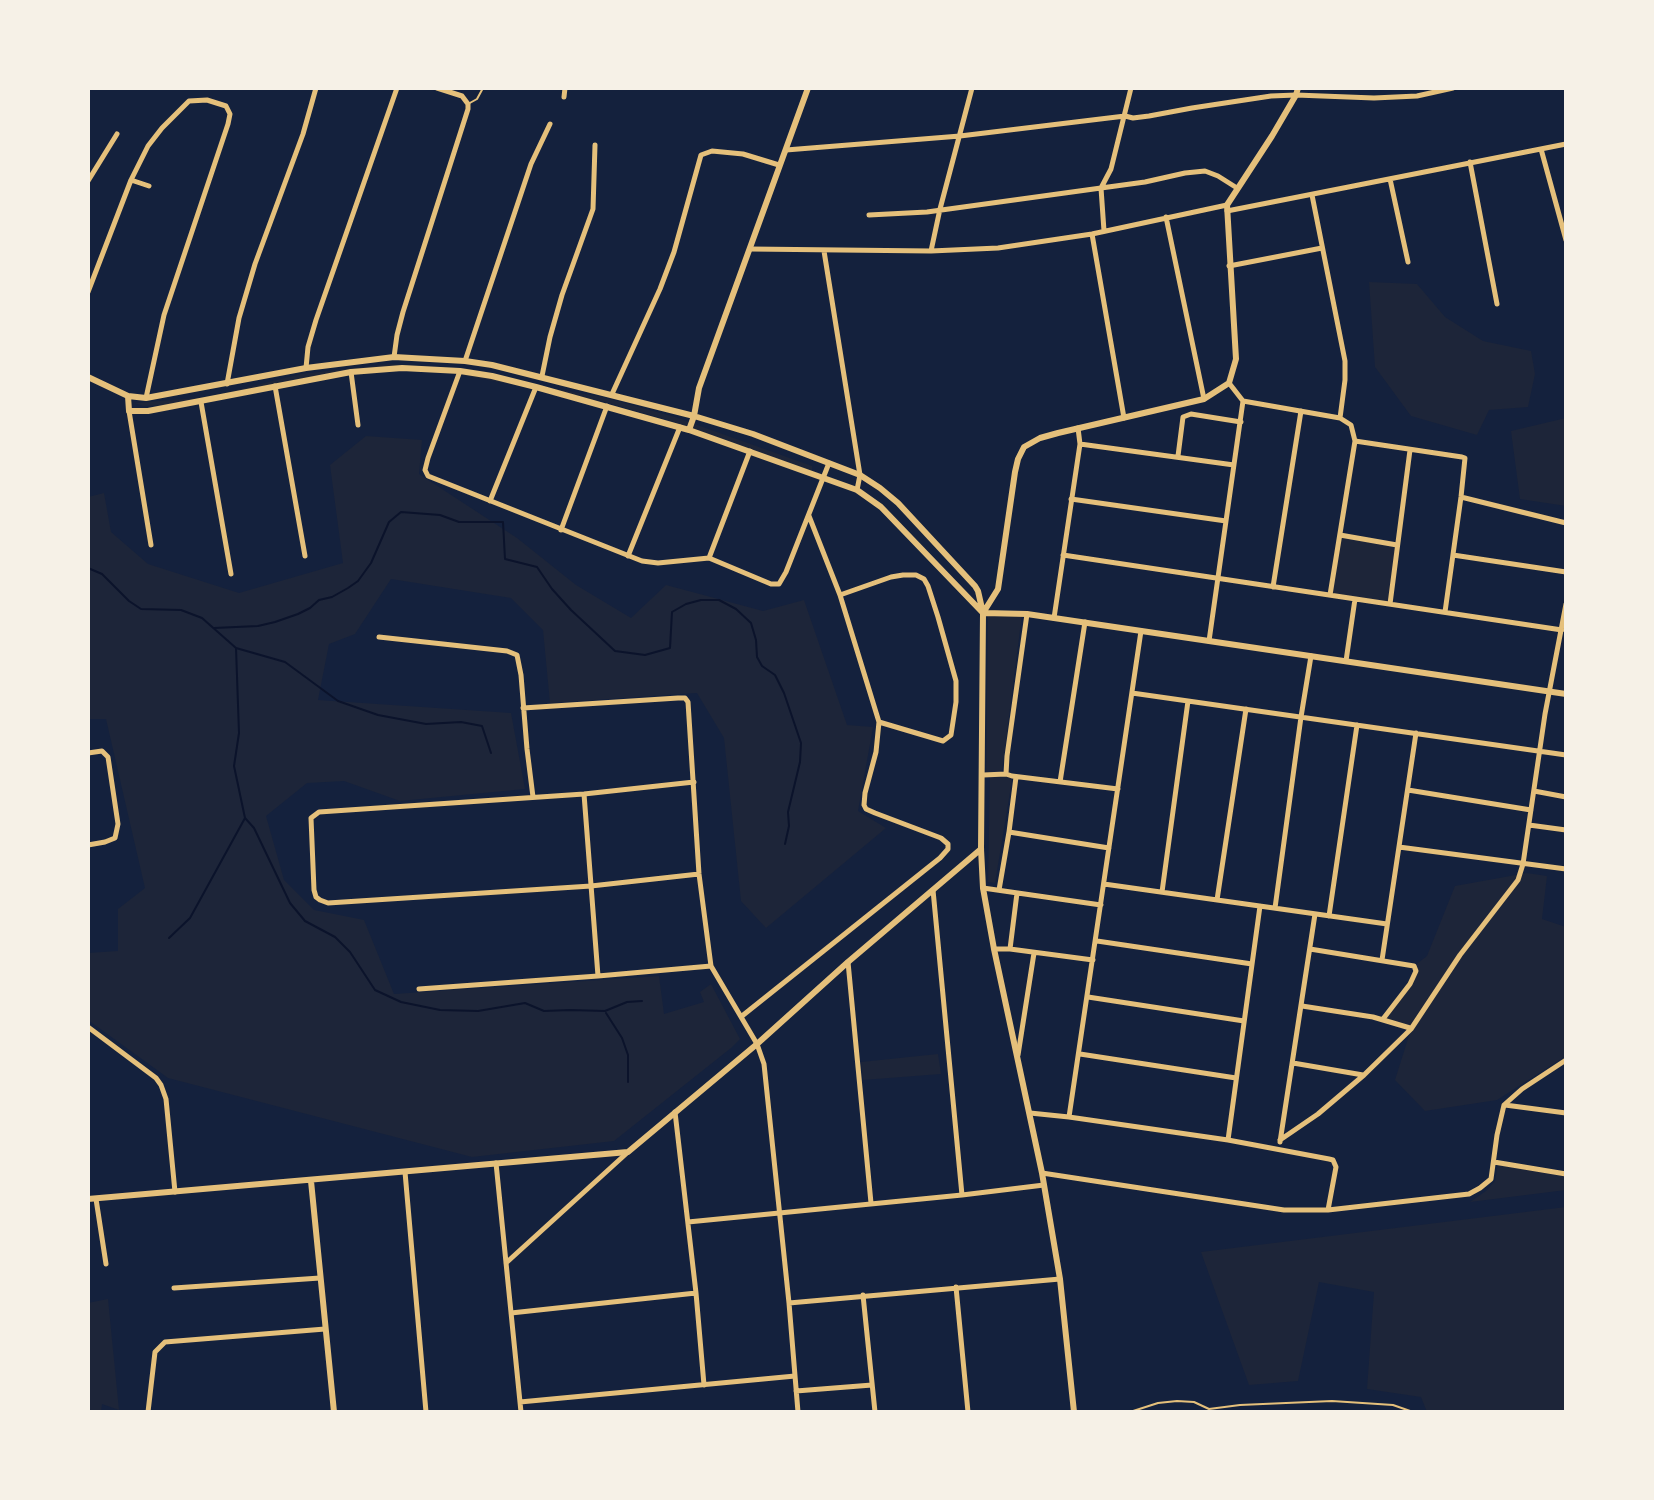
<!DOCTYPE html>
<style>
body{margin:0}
#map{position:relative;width:1654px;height:1500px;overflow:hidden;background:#14213d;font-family:"Fira Sans",sans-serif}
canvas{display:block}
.frame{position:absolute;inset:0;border:90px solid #f6f1e7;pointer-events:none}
</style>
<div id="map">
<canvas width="1654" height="1500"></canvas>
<div class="frame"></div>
</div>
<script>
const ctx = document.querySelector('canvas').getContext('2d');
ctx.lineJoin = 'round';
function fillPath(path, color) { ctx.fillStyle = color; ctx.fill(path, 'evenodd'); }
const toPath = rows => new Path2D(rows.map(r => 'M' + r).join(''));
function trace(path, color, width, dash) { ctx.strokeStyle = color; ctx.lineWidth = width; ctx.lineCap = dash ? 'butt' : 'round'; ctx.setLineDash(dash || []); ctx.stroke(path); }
fillPath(toPath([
 [1369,282,1417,284,1445,317,1483,341,1531,351,1535,374,1528,407,1489,410,1477,435,1411,416,1375,367],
 [389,364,450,368,525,384,603,397,675,417,812,466,812,471,674,422,601,401,450,373,389,368,359,372,198,404,143,406,135,403,208,397,301,374],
 [1566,418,1566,506,1520,499,1511,431],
 [366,436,422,440,419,474,517,538,576,585,631,618,666,585,763,611,804,600,847,725,873,727,858,811,886,828,766,928,741,901,724,738,697,693,550,703,543,630,511,598,391,579,355,634,329,644,318,700,511,713,525,789,400,801,344,781,307,783,266,816,284,880,314,910,364,920,394,994,659,976,664,1014,704,1002,700,992,711,984,740,1039,731,1048,614,1141,472,1157,168,1078,88,1020,88,953,118,951,118,909,145,888,106,719,88,719,88,497,104,493,111,532,148,564,239,593,343,563,330,465],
 [1340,535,1397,545,1390,604,1330,595],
 [988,609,1022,614,1002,772,1013,774,995,883,988,882,990,773,986,773],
 [1527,873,1547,876,1542,919,1566,927,1566,1056,1497,1100,1425,1111,1395,1080,1411,1029,1383,1019,1410,984,1414,966,1427,956,1455,886],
 [938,1054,941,1074,863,1080,861,1062],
 [1498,1163,1566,1174,1566,1190,1470,1202,1486,1191,1495,1181],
 [1566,1207,1566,1412,1427,1412,1421,1397,1367,1389,1374,1292,1319,1282,1298,1381,1249,1385,1201,1252],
 [108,1299,119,1410,102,1404,101,1412,88,1412,88,1303]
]), '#1d2539');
trace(toPath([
 [88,568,102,574,129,601,141,609,181,610,202,618,236,648,285,662,338,701,378,715,426,724,461,722,482,726,491,753],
 [214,628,258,626,275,622,298,614,310,608,319,600,332,597,348,588,358,581,371,563,389,522,401,512,440,515,459,522,503,522,505,559,537,567,552,589,571,610,615,651,645,655,670,648,672,612,686,604,701,600,719,600,736,609,751,623,756,640,757,657,762,666,775,675,784,693,801,743,800,762,788,812,789,826,785,844],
 [236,648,239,733,234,766,245,818,254,828,290,903,305,921,335,937,350,952,375,990,401,1002,440,1010,478,1011,525,1003,544,1011,570,1010,605,1011,627,1002,642,1001],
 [169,938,190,918,245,818],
 [606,1013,622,1038,628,1055,628,1082]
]), '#0b132b', 2);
trace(toPath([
 [468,104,477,99,483,88],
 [1130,1412,1158,1403,1177,1401,1194,1402,1209,1409,1240,1405,1332,1401,1393,1405,1413,1412]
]), '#e5c07b', 2);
trace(toPath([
 [564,97,565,88],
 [1541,149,1566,240],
 [786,150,960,136,1125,116,1133,118,1149,116,1192,108,1271,96,1296,95,1374,98,1417,96,1453,88],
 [1470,162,1497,304],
 [1390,179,1408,262],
 [131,180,149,186],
 [88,181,117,134],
 [1312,195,1345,361,1345,380,1340,418],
 [1227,211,1566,144],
 [869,215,927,212,1101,188,1145,182,1185,173,1205,171,1218,176,1237,188],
 [1166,217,1204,399],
 [1104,231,1101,188,1111,169,1131,88],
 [1092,234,1124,418],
 [750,249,931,251,998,248,1092,234,1227,205],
 [824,251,860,475,857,490],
 [931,251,940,209,972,88],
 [1229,266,1322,248],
 [88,292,131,180,148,146,162,128,189,101,207,100,226,106,230,114,228,124,164,315,146,398],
 [394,357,397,335,403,312,468,109,468,104,462,96,437,88],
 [465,361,531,164,550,124],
 [306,368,308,347,316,320,397,88],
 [460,371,428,458,425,470,428,476,642,561,658,563,709,558,771,584,779,584,786,572,829,463],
 [351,372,358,425],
 [542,376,550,337,562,295,593,209,595,145],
 [227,384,239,318,255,264,303,134,316,88],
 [275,386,305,556],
 [612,394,660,289,674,252,701,155,712,151,743,154,779,165],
 [1243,401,1340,418,1351,425,1355,441,1330,595],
 [201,402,231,574],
 [129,411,151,545],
 [1355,441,1462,457,1465,458,1461,497,1445,612],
 [1080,444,1234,465],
 [1178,456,1183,417,1191,414,1241,422],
 [1461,497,1566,523],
 [1071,499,1226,521],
 [490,501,536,387],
 [561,530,607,406],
 [1340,535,1397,545],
 [1063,555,1562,630],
 [1453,555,1566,572],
 [628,556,680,427],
 [709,558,750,451],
 [1273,587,1301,411],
 [840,595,891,577,903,575,916,575,924,579,928,586,938,617,956,681,956,702,951,735,943,741,879,722],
 [1390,604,1410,450],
 [1027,614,1007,756,1006,774,1012,776,1118,789],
 [1054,618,1080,444,1078,428],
 [379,637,507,651,517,655,521,675,527,749,533,797],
 [1209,641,1243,401,1229,383],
 [1346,661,1355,599],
 [1132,693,1566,755],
 [523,708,678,698,685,698,688,702,699,874,711,966,757,1044,764,1064,789,1303,798,1412],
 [88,753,102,751,108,757,118,824,115,838,105,842,88,845],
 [983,775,1006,774],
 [694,782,584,794,319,812,311,818,314,890,316,897,320,900,328,903,591,886,699,874],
 [1060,782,1085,622],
 [1408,790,1531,810],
 [1534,791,1566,797],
 [584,794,598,976],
 [1529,825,1566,830],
 [1009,832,1109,848],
 [1399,847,1566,869],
 [1104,884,1387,924],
 [983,888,1101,905],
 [933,890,962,1195],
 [999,890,1009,832,1016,777],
 [1162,892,1188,701],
 [1217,900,1246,709],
 [1275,908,1301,717,1311,656],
 [1329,916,1357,725],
 [1097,941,1252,964],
 [994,949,1010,949,1093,960],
 [1010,949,1017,893],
 [1310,949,1414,966,1416,971,1410,984,1383,1019],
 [1382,960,1416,733],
 [848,962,871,1203],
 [419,989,598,976,711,966],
 [1088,997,1244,1021],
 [1302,1006,1373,1017,1410,1028],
 [742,1016,940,858,948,849,948,844,941,838,875,813,866,809,864,805,865,793,876,752,879,722,840,595,809,516],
 [88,1027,156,1078,161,1085,166,1099,175,1192],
 [1080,1054,1236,1078],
 [1018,1055,1034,953],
 [1293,1063,1363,1075],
 [1505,1105,1566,1113],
 [675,1112,696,1293,704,1385],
 [1030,1113,1069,1117,1228,1140,1329,1159,1333,1160,1336,1167,1328,1210],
 [1069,1117,1141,631],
 [1228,1140,1260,906],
 [1280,1140,1318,1114,1364,1075,1411,1029,1460,955,1518,880,1523,864,1545,714,1566,604],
 [1280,1142,1315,914],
 [1494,1162,1566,1174],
 [496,1163,521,1412],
 [405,1172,426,1412],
 [1042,1173,1284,1210,1328,1210,1469,1194,1480,1188,1491,1179,1497,1135,1504,1105,1522,1089,1566,1060],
 [96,1199,106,1264],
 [688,1222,962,1195,1044,1185],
 [506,1263,628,1152],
 [956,1287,968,1412],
 [174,1288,320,1278],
 [863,1295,875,1412],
 [789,1303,1060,1279],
 [511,1313,696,1293],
 [796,1391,872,1385],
 [520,1402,795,1376],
 [148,1412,155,1352,165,1342,325,1329]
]), '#e5c07b', 5);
trace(toPath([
 [88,377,128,396,146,398,306,368,394,357,465,361,492,365,694,416,753,434,860,475,880,488,898,503,975,586,978,591,983,613,981,849,983,888,994,949,1042,1173,1060,1279,1074,1412],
 [128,396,129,411,148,411,351,372,402,368,460,371,492,376,536,387,689,430,857,490,881,507,983,613],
 [689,430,694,416,699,388,808,88],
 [983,613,998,589,1015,472,1018,459,1024,447,1040,438,1058,433,1204,399,1229,383,1236,359,1227,205,1272,136,1296,95,1298,88],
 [984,613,1027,614,1566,694],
 [311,1181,334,1412],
 [88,1199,628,1152,757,1044,848,962,981,849]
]), '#e5c07b', 6);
</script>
